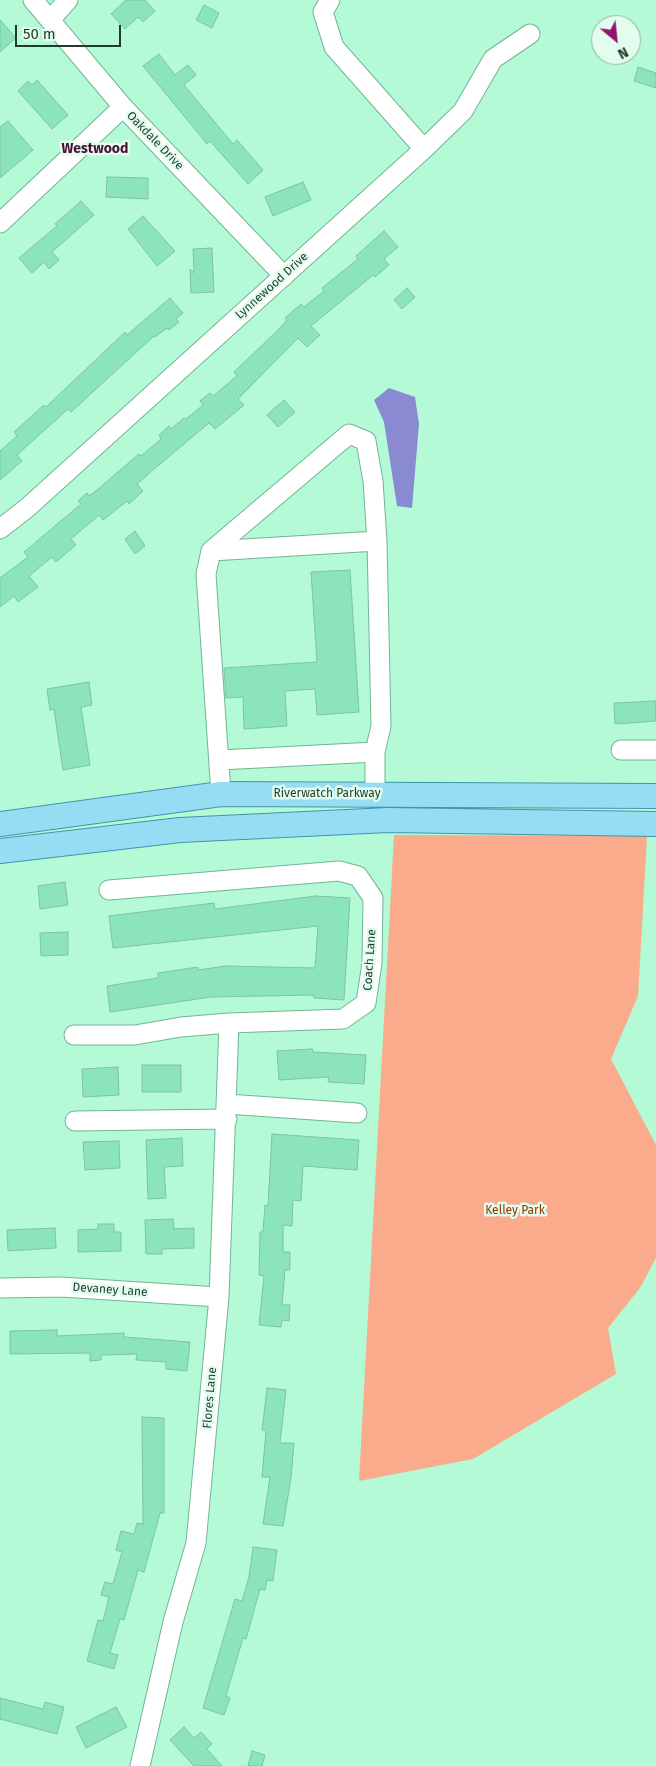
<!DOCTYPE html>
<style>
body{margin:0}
#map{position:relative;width:656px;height:1766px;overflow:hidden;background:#b4fad7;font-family:"Fira Sans",sans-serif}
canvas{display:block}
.north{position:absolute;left:591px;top:15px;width:50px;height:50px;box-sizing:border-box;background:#e2fcee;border:1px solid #94afa1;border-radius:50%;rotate:152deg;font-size:14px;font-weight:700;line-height:20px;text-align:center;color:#1f3b2e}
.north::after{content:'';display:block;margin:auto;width:18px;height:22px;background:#931470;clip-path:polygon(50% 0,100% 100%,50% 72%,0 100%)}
.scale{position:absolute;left:15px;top:25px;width:106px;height:22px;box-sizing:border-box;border:2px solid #1f3b2e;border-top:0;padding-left:6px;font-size:15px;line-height:18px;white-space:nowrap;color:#1f3b2e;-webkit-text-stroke:4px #e2fcee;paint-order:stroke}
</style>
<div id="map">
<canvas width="656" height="1766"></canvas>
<div class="north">N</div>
<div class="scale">50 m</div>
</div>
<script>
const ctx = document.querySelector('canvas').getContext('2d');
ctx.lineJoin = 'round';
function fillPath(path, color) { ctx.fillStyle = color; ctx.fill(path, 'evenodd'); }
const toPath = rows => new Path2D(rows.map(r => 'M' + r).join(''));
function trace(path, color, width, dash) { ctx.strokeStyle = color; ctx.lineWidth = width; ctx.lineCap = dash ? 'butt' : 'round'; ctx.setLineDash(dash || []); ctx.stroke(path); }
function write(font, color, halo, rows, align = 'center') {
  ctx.font = font + ' "Fira Sans",sans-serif'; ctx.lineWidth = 5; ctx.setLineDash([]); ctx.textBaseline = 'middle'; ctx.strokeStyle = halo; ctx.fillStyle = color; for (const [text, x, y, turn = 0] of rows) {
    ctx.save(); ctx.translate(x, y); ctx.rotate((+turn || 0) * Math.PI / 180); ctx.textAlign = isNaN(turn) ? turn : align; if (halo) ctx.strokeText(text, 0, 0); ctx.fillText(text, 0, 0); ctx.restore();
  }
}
fillPath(toPath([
 [394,835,647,836,638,996,611,1059,656,1145,656,1258,640,1288,608,1328,616,1374,473,1459,359,1481]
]), '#f9ab8c');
fillPath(toPath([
 [389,388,415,397,419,424,412,508,397,506,384,422,374,400]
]), '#898ad1');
const building = toPath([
 [126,0,145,0,155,11,143,22,138,17,125,29,111,14,126,0],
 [204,5,219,13,212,28,196,20,204,5],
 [0,20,16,38,0,52,0,20],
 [159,54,175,75,188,65,196,75,184,85,233,144,237,140,263,170,248,184,210,141,207,144,143,66,159,54],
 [638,67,656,73,656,88,634,81,638,67],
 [37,80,68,115,52,129,18,91,28,81,32,85,37,80],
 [8,121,33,150,0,178,0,127,8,121],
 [107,177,148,178,148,199,106,197,107,177],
 [303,182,311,200,273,216,265,197,303,182],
 [81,201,94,215,52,252,59,260,49,269,44,262,32,273,19,258,57,226,55,224,81,201],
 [143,216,175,251,157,266,128,229,143,216],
 [384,231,398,247,384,259,389,265,375,277,373,275,311,326,320,335,307,347,298,338,238,399,244,405,215,429,209,423,153,470,137,484,143,491,129,504,127,501,103,520,99,515,71,539,76,545,56,562,52,557,29,576,38,587,18,602,14,596,0,607,0,578,28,557,24,552,81,504,78,501,87,493,89,496,97,490,139,454,141,456,161,439,159,435,169,426,171,429,184,418,186,419,203,405,200,401,210,393,213,396,237,376,234,372,277,331,287,320,285,318,301,304,304,307,324,291,322,288,358,259,356,256,384,231],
 [212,248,214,292,191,293,190,269,194,273,193,249,212,248],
 [407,288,415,297,402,309,394,300,407,288],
 [170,298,183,313,176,319,179,322,169,330,167,328,155,337,154,336,71,412,68,409,17,455,22,461,0,480,0,451,17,436,14,432,44,405,46,407,125,332,127,335,170,298],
 [284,400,295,412,278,427,267,415,284,400],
 [135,531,145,546,135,554,125,539,135,531],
 [350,570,359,712,317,715,315,689,285,691,287,726,244,729,243,697,226,698,224,668,317,662,311,572,350,570],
 [89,682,92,705,81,707,90,765,63,770,54,709,50,710,47,689,89,682],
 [656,701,656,721,615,724,614,703,656,701],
 [65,882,68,905,40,909,38,886,65,882],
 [316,896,350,898,344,1000,314,998,314,995,211,997,110,1012,107,986,158,978,158,973,198,967,198,970,226,966,315,968,318,926,113,948,109,916,214,903,215,909,316,896],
 [68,932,68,955,41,956,40,933,68,932],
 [312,1049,313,1052,366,1055,364,1084,328,1082,329,1077,279,1080,277,1051,312,1049],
 [142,1065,181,1065,181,1092,142,1092,142,1065],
 [118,1067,119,1095,83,1097,82,1069,118,1067],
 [272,1134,359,1140,357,1170,303,1166,301,1201,293,1200,292,1226,283,1225,283,1252,290,1252,290,1270,285,1270,282,1305,290,1305,289,1321,282,1320,281,1327,259,1325,264,1276,259,1275,260,1232,263,1232,265,1205,268,1206,272,1134],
 [182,1138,183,1166,164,1167,166,1198,148,1199,146,1140,182,1138],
 [119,1141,120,1168,85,1170,83,1142,119,1141],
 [173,1219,174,1229,194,1228,194,1248,162,1249,162,1254,146,1254,145,1220,173,1219],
 [98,1224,114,1224,114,1232,121,1232,121,1251,78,1252,78,1230,98,1229,98,1224],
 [55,1228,56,1248,8,1251,7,1230,55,1228],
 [57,1330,57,1336,124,1333,124,1337,190,1342,187,1371,166,1369,166,1362,136,1360,137,1354,101,1355,101,1360,90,1361,90,1353,10,1354,10,1331,57,1330],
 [267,1388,286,1390,280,1443,294,1443,291,1478,283,1526,263,1524,270,1477,262,1477,266,1430,262,1430,267,1388],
 [142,1417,164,1418,164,1513,160,1513,144,1572,138,1570,124,1620,120,1619,110,1653,118,1655,114,1669,87,1661,98,1620,103,1621,109,1597,101,1595,105,1582,113,1584,122,1552,116,1550,121,1531,134,1534,137,1523,143,1524,142,1417],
 [253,1547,277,1550,273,1581,267,1580,265,1590,260,1589,246,1639,243,1638,226,1696,230,1698,224,1715,203,1708,235,1599,242,1601,249,1577,253,1547],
 [0,1698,43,1709,45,1702,64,1707,57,1734,0,1719,0,1698],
 [116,1707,127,1727,86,1748,76,1727,116,1707],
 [184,1727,194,1738,201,1732,212,1744,207,1749,222,1766,194,1766,170,1740,184,1727],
 [252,1751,265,1755,262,1766,248,1766,252,1751]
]);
fillPath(building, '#8be4ba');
trace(building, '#7fc3a2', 1);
const minor = toPath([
 [33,0,123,107,284,276],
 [330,0,323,12,334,47,424,149],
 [51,19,68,0],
 [0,223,123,107],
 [0,529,27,508,424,149,463,111,493,59,530,34],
 [211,551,377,541],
 [621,750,656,750],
 [220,760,375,752],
 [221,794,206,574,211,551,349,434,366,441,373,481,377,541,381,726,375,752,375,794],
 [74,1035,135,1035,181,1027,229,1023,343,1019,366,1003,372,963,373,898,358,876,339,871,109,890],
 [227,1104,357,1113],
 [75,1121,227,1119],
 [0,1288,61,1287,219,1297],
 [140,1766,173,1622,196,1543,219,1297,229,1023]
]);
const major = toPath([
 [0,824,221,794,656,796],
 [0,851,180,830,388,820,656,824]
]);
trace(minor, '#71b595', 21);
trace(major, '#3f95aa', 26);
trace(minor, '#fff', 19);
trace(major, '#96ddf4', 24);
write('12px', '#1f3b2e', '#e2fcee', [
 ["Oakdale Drive",155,141,46],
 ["Lynnewood Drive",272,286,-42],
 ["Riverwatch Parkway",327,794],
 ["Coach Lane",370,960,-86],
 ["Devaney Lane",110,1290,4],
 ["Flores Lane",210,1398,-85]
]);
write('12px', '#923601', '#e2fcee', [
 ["Kelley Park",515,1211]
]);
write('bold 14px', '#4a1038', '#e2fcee', [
 ["Westwood",95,149]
]);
</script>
